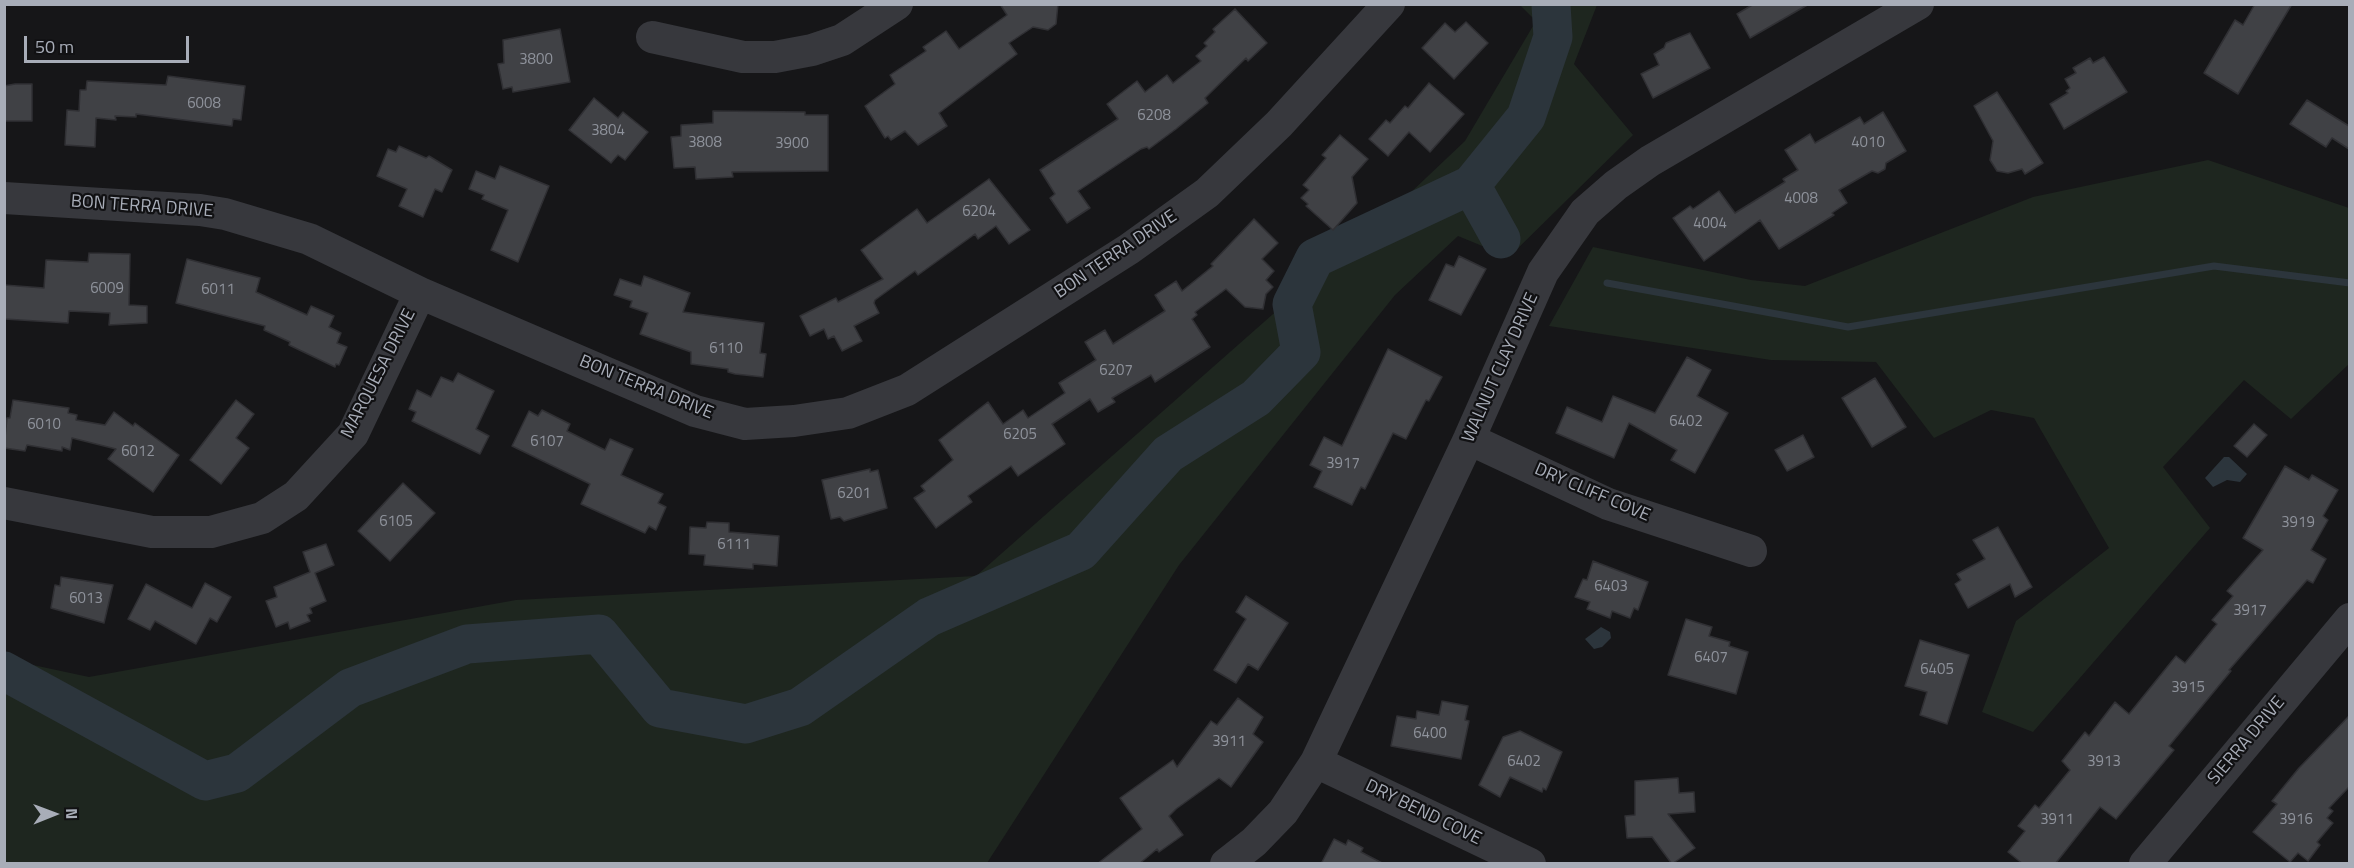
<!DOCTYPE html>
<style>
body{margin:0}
#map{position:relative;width:2354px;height:868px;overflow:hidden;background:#161618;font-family:"Titillium Web",sans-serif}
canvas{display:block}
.frame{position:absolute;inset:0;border:6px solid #a8adb8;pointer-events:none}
.north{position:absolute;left:24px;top:784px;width:60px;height:60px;-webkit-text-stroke:4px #111113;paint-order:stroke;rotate:89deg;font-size:16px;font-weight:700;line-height:24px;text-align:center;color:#a8adb8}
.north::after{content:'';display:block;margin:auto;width:21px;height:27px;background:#a8adb8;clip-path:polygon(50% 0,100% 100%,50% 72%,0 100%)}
.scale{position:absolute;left:24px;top:36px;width:165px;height:27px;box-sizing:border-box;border:3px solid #a8adb8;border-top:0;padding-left:8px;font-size:18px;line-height:21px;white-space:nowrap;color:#a8adb8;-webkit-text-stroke:4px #111113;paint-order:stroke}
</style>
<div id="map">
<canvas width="2354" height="868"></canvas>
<div class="frame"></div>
<div class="north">N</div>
<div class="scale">50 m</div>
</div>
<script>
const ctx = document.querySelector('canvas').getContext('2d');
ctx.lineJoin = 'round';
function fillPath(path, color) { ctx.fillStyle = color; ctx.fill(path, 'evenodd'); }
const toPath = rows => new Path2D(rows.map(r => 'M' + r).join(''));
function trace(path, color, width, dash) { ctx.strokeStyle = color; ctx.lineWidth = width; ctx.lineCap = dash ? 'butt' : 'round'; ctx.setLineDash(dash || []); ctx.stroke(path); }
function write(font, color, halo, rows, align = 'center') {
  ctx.font = font + ' "Titillium Web",sans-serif'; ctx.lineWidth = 4.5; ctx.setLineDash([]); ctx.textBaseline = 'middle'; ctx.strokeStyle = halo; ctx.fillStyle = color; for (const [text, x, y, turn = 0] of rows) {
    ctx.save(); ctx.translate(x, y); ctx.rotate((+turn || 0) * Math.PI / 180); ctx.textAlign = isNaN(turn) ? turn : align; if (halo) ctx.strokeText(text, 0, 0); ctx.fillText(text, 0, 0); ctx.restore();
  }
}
fillPath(toPath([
 [1520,5,1597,5,1574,64,1633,135,1509,257,1458,236,1395,295,1179,565,987,863,5,862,5,659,89,677,516,600,976,576,1408,195,1465,141,1536,21],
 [2208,160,2349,208,2349,364,2291,419,2244,380,2163,467,2210,528,2033,732,1982,712,2016,621,2109,548,2034,418,1991,410,1934,438,1876,362,1771,360,1549,326,1593,247,1751,280,1805,286,2033,197]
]), '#1e261f');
fillPath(toPath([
 [2224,457,2229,457,2247,474,2240,482,2227,480,2213,487,2205,478],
 [1601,627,1610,632,1611,638,1602,647,1594,649,1585,639]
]), '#2c353c');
trace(toPath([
 [1551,4,1551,5],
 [1607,283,1848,327,2214,266,2350,283]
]), '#2c353c', 7);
trace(toPath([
 [1471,185,1526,117,1553,37,1551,5],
 [4,671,205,781,237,773,350,688,467,644,599,634,660,708,746,724,800,707,929,617,1081,551,1168,454,1256,398,1301,352,1292,304,1315,258,1471,185,1501,239]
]), '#2c353c', 39);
const building = toPath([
 [1000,4,1058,4,1056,24,1048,30,1033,27,1009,43,1017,54,939,113,947,126,918,145,905,131,891,140,888,136,885,138,865,106,895,84,890,75,926,51,923,47,946,31,959,49,1007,15,1000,4],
 [1754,4,1809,4,1750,38,1737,14,1754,4],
 [2255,4,2292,4,2238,94,2204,73,2235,20,2243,25,2255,4],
 [1235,9,1267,43,1248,61,1246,58,1205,98,1208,103,1176,129,1149,149,1147,147,1141,149,1078,191,1090,208,1067,223,1050,198,1055,194,1040,170,1118,119,1107,104,1137,81,1145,92,1167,75,1173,83,1201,61,1196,56,1207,46,1204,43,1215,32,1213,29,1235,9],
 [1466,22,1488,43,1454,79,1422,48,1445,23,1455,32,1466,22],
 [560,29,570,82,513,92,512,87,503,89,498,64,504,63,503,40,560,29],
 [1690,33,1710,68,1653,98,1641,74,1659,65,1654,54,1664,48,1666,43,1690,33],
 [2104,57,2127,92,2064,129,2050,104,2068,93,2066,91,2070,88,2065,79,2076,73,2073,68,2090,58,2093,63,2104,57],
 [168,76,245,86,241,120,233,119,232,126,136,114,136,117,115,116,116,120,96,118,95,147,65,145,67,110,79,111,80,90,86,90,87,81,166,85,168,76],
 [1429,83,1464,114,1430,152,1409,132,1388,156,1369,139,1386,120,1390,123,1405,106,1408,108,1429,83],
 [15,84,32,84,32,121,4,121,4,86,15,84],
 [1997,92,2043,163,2025,174,2022,169,2008,173,1997,171,1990,160,1993,141,1974,106,1997,92],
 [594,98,618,118,623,112,648,132,625,160,618,155,611,163,569,130,594,98],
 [2307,100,2349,126,2349,149,2332,138,2326,147,2290,124,2307,100],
 [713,111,805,112,805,115,828,115,828,171,732,172,733,177,696,179,695,167,674,168,671,137,681,136,681,125,713,123,713,111],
 [1883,112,1906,151,1886,163,1885,169,1878,173,1872,171,1839,190,1847,203,1832,213,1834,215,1779,249,1760,220,1704,261,1673,218,1690,206,1693,209,1719,191,1735,213,1785,182,1783,179,1798,170,1785,150,1810,134,1815,143,1860,117,1864,124,1883,112],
 [1340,135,1368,159,1352,177,1357,203,1333,230,1306,206,1308,204,1301,198,1309,190,1303,185,1326,158,1322,155,1340,135],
 [399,146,426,158,429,156,452,170,442,192,435,189,423,217,399,206,407,189,377,176,388,149,396,152,399,146],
 [500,166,549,186,518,262,491,250,508,210,482,199,484,195,469,189,476,171,495,179,500,166],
 [989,179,1030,230,1009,244,996,226,978,239,975,234,918,275,915,271,875,300,874,303,879,313,854,326,862,341,842,351,834,336,828,339,824,329,810,336,800,316,836,298,838,302,883,279,861,250,917,209,927,223,989,179],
 [1254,219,1278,243,1262,259,1274,271,1266,280,1273,287,1266,294,1263,309,1245,307,1226,289,1195,312,1197,315,1192,319,1210,347,1155,382,1151,375,1112,398,1115,402,1098,412,1090,399,1052,424,1065,444,1018,476,1011,466,968,496,972,502,936,528,914,498,925,491,921,486,953,460,939,440,988,402,1003,424,1023,410,1028,418,1065,393,1059,383,1096,360,1085,342,1105,330,1113,344,1165,311,1155,295,1176,281,1182,291,1213,266,1211,264,1254,219],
 [89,253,130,254,129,305,147,306,147,323,109,325,110,313,69,311,68,323,4,319,4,285,44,288,46,260,88,262,89,253],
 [1459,256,1486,269,1461,315,1429,300,1446,264,1454,267,1459,256],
 [187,259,260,278,256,292,307,315,311,306,334,316,329,327,341,333,337,343,347,347,339,365,336,364,335,367,289,345,290,342,264,330,265,326,176,303,187,259],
 [644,276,690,293,683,312,764,323,760,353,766,354,763,377,735,374,728,372,728,369,691,364,691,352,640,334,648,313,630,307,632,301,614,295,620,279,641,286,644,276],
 [1388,349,1442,377,1429,401,1426,400,1406,439,1393,433,1365,489,1361,487,1352,505,1314,487,1322,471,1310,465,1324,437,1342,446,1388,349],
 [1687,357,1711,370,1697,396,1728,413,1695,473,1671,460,1677,450,1629,423,1614,458,1556,433,1567,407,1602,422,1613,396,1655,413,1687,357],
 [458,373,494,391,476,429,489,436,480,454,412,421,416,412,409,409,417,390,431,397,441,377,453,382,458,373],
 [1875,378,1906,427,1872,447,1842,398,1875,378],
 [13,400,69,408,68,413,77,415,76,420,105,425,114,412,133,426,135,423,179,455,153,492,108,459,116,449,72,438,70,450,62,447,62,451,27,445,25,451,4,448,7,418,10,418,13,400],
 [236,400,254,414,236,438,249,448,221,484,190,460,236,400],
 [542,410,570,424,567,431,605,450,610,439,633,449,621,475,663,494,658,503,666,507,656,530,649,526,645,533,581,504,590,484,512,446,529,411,538,416,542,410],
 [2254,424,2267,435,2247,457,2234,446,2254,424],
 [1803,435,1814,457,1787,471,1775,450,1803,435],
 [2285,466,2309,480,2312,475,2338,490,2323,516,2328,520,2311,550,2326,559,2313,583,2307,580,2229,670,2231,671,2169,746,2174,750,2116,819,2100,807,2055,864,2023,864,2008,852,2025,831,2018,826,2035,805,2039,808,2070,770,2062,761,2085,732,2089,736,2115,702,2129,714,2176,656,2185,663,2217,624,2212,620,2233,596,2227,591,2263,550,2243,538,2285,466],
 [870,469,870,472,878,470,887,508,844,521,840,517,831,519,822,480,870,469],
 [403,483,435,513,390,561,358,531,403,483],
 [707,522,729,523,729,532,779,536,777,566,753,564,753,569,704,565,705,555,689,554,690,527,706,528,707,522],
 [1998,527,2032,587,2015,597,2010,584,1968,608,1955,584,1961,580,1957,574,1985,559,1973,540,1998,527],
 [326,544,334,565,315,573,326,601,310,608,312,613,307,615,310,621,290,629,288,622,276,627,266,601,277,597,274,587,310,572,303,552,326,544],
 [1593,561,1648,582,1638,610,1634,608,1630,618,1612,611,1610,618,1587,609,1590,602,1575,597,1583,579,1587,580,1593,561],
 [61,577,113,585,104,623,51,608,55,585,60,586,61,577],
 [205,583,231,597,217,622,210,618,196,644,155,621,150,630,128,619,146,584,192,608,205,583],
 [1246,596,1288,623,1258,670,1248,664,1236,683,1214,670,1246,619,1236,612,1246,596],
 [1686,619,1712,627,1709,636,1730,642,1729,646,1748,652,1736,694,1668,675,1686,619],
 [1920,640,1969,655,1947,724,1920,715,1927,692,1905,686,1920,640],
 [1238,698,1263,717,1253,734,1263,742,1231,787,1219,778,1176,809,1169,816,1183,835,1159,852,1157,849,1139,864,1097,864,1142,829,1120,798,1173,760,1177,767,1211,721,1217,725,1238,698],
 [1442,701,1468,706,1465,720,1469,721,1461,759,1391,746,1397,716,1416,719,1417,711,1439,715,1442,701],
 [2349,716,2349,787,2329,808,2333,811,2327,818,2333,823,2317,842,2320,845,2308,861,2298,853,2290,862,2253,832,2277,804,2272,801,2299,768,2349,716],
 [1520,731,1562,752,1546,790,1543,788,1542,792,1510,777,1500,797,1479,785,1503,737,1520,731],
 [1678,778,1679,793,1694,792,1695,812,1668,814,1695,848,1672,864,1652,837,1627,838,1625,816,1635,815,1635,781,1678,778],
 [1334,839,1346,845,1348,840,1363,848,1361,852,1384,864,1321,864,1334,839]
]);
fillPath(building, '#404145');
trace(building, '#303034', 1.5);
trace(toPath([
 [652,37,743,57,775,57,812,50,842,40,897,4],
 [4,198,200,210,225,214,309,239,420,293,695,411,745,424,794,421,848,413,907,390,1129,249,1207,193,1279,124,1389,4],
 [1469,439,1608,504,1751,551],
 [4,503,152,532,211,532,262,518,296,496,353,434,420,293],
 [1316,762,1530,864],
 [1226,864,1254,842,1283,812,1316,762,1469,439,1543,272,1585,212,1616,185,1650,161,1918,4],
 [2145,864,2350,619]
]), '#37383d', 32);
write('15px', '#8e929b', null, [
 ["3800",536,60],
 ["6008",204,104],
 ["6208",1154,116],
 ["3804",608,131],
 ["3808",705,143],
 ["4010",1868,143],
 ["3900",792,144],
 ["4008",1801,199],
 ["6204",979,212],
 ["4004",1710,224],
 ["6009",107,289],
 ["6011",218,290],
 ["6110",726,349],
 ["6207",1116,371],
 ["6402",1686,422],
 ["6010",44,425],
 ["6205",1020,435],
 ["6107",547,442],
 ["6012",138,452],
 ["3917",1343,464],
 ["6201",854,494],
 ["6105",396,522],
 ["3919",2298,523],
 ["6111",734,545],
 ["6403",1611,587],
 ["6013",86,599],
 ["3917",2250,611],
 ["6407",1711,658],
 ["6405",1937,670],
 ["3915",2188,688],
 ["6400",1430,734],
 ["3911",1229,742],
 ["6402",1524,762],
 ["3913",2104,762],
 ["3911",2057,820],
 ["3916",2296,820]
]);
write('18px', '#a8adb8', '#111113', [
 ["BON TERRA DRIVE",142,207,4],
 ["BON TERRA DRIVE",1116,255,-34],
 ["WALNUT CLAY DRIVE",1501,368,-66],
 ["MARQUESA DRIVE",379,374,-63],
 ["BON TERRA DRIVE",646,388,22],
 ["DRY CLIFF COVE",1592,493,23],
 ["SIERRA DRIVE",2247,741,-50],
 ["DRY BEND COVE",1423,813,26]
]);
</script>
